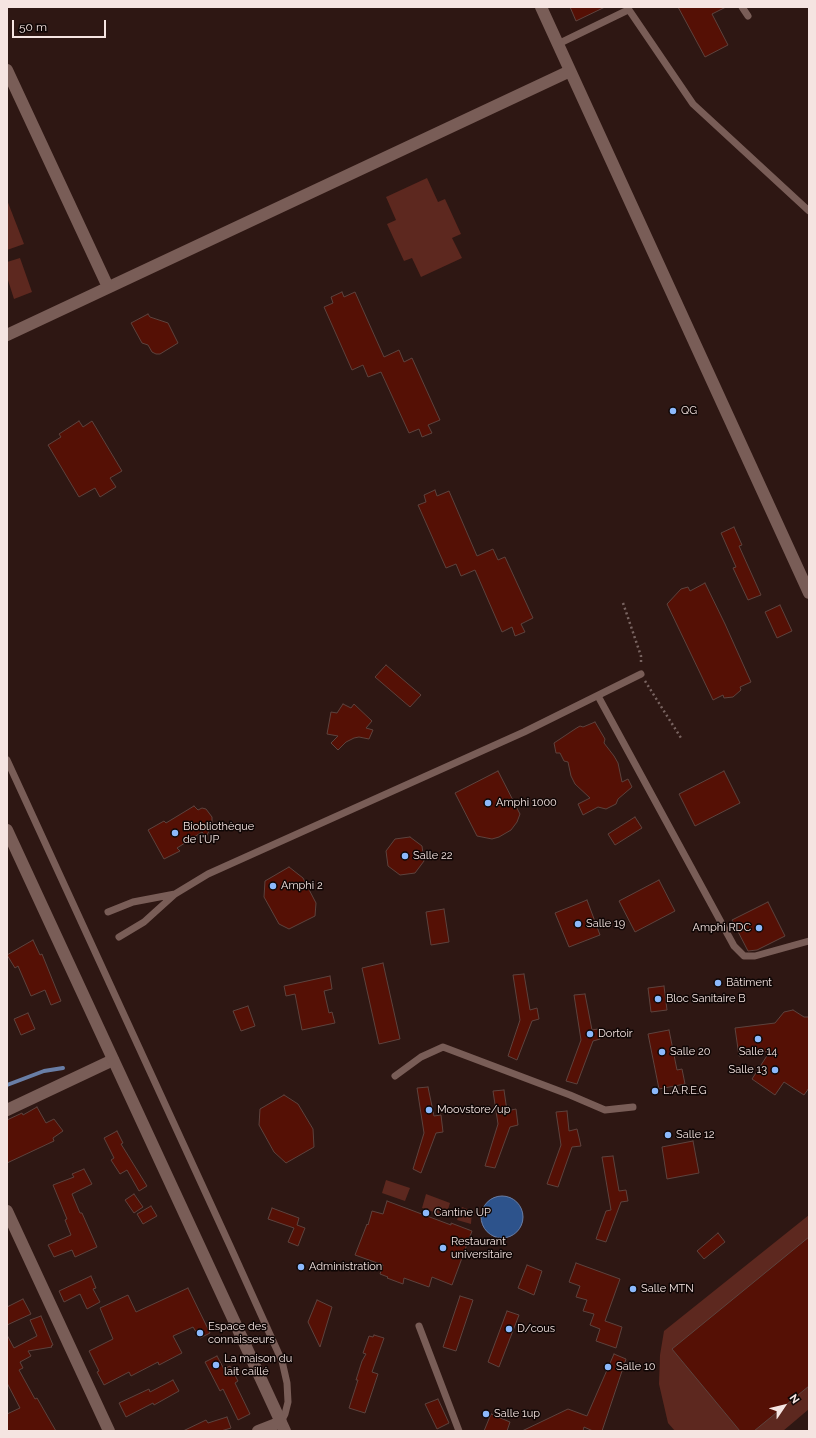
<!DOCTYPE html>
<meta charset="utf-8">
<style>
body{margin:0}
#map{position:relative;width:816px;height:1438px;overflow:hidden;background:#2e1713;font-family:Raleway,sans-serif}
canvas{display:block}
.frame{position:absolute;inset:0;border:8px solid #f5e4e1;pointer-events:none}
.north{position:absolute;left:764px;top:1386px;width:40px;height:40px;-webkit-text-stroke:3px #0f0605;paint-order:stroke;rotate:55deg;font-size:11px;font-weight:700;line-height:16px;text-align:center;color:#f5e4e1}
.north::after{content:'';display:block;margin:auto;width:14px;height:18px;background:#f5e4e1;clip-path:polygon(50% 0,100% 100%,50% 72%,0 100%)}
.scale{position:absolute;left:12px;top:20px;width:94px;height:18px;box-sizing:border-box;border:2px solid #f5e4e1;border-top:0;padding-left:5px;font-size:12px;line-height:14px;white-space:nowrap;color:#f5e4e1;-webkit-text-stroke:3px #0f0605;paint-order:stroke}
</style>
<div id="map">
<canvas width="816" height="1438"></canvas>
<div class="frame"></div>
<div class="north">N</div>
<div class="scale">50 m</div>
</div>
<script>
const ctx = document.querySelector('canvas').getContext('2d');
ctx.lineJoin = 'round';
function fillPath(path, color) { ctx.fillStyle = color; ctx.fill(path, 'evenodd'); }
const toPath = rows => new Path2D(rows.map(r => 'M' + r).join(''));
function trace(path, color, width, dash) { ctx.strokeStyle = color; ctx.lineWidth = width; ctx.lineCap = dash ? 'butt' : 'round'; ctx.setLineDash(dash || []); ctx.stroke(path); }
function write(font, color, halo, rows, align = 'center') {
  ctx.font = font + ' Raleway,sans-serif'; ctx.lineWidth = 3; ctx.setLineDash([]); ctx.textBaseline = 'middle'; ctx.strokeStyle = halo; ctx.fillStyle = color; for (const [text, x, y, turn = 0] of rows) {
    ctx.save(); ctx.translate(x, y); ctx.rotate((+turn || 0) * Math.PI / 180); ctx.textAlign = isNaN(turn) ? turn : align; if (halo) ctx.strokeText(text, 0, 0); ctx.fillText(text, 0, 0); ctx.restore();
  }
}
fillPath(toPath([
 [427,178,438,202,445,199,461,234,452,238,462,258,421,277,412,258,404,261,387,224,396,220,386,197],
 [7,200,24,244,7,250],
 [20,258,32,292,14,299,7,277,7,262],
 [386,1180,410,1188,405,1201,382,1193],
 [426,1194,450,1203,446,1216,422,1208],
 [462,1207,472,1211,471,1224,457,1220],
 [809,1215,809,1409,783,1431,675,1431,668,1423,659,1384,660,1355,664,1331]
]), '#5d281f');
const water = toPath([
 '481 1217a21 21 0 1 1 42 0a21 21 0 1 1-42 0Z'
]);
fillPath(water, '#2d538c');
trace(water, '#697ea6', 1);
trace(toPath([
 [7,1085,44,1071,63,1068]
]), '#697ea6', 4);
const building = toPath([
 [570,7,605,7,576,21,570,7],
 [678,7,726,7,712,14,728,45,705,57,678,7],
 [342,292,344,297,355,292,384,357,399,350,404,362,412,358,440,420,428,425,432,433,422,437,419,429,409,433,381,372,368,377,363,365,352,370,324,307,333,303,331,297,342,292],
 [148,314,150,317,168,323,178,343,160,354,156,354,152,352,148,345,142,343,131,323,148,314],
 [79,421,83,427,92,421,122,471,110,478,116,487,100,497,95,488,79,497,48,445,61,437,59,434,79,421],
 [435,490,437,496,449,491,477,556,493,549,498,560,505,557,533,618,521,624,525,632,515,636,512,627,502,632,475,570,461,576,456,564,446,568,418,505,426,502,424,495,435,490],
 [734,527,742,545,739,546,761,595,748,600,733,568,736,567,721,533,734,527],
 [705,583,725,624,751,682,740,687,741,690,733,697,724,698,723,695,713,700,667,604,681,589,688,587,690,591,705,583],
 [780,605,792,631,777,638,765,612,780,605],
 [386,665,421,695,410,707,375,677,386,665],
 [343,704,351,708,354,704,372,721,366,728,373,730,369,739,359,737,354,738,346,742,338,750,331,743,338,736,327,734,331,712,337,713,343,704],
 [595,722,605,739,604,743,614,756,618,763,622,782,628,779,632,787,618,799,616,804,606,809,598,807,583,815,578,804,590,798,575,784,571,776,568,762,564,761,560,753,556,753,554,743,575,729,580,726,583,727,595,722],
 [498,771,520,814,517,822,511,830,499,837,492,839,477,836,455,793,498,771],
 [724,771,740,803,695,826,679,794,724,771],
 [194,806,198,810,202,808,206,809,212,817,212,825,206,837,202,832,177,848,180,851,164,859,148,830,164,821,166,823,194,806],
 [635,817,642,828,615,845,608,834,635,817],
 [410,837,422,846,424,861,415,873,400,875,388,866,386,851,395,839,410,837],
 [289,867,303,878,316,903,315,916,289,929,279,924,264,897,265,881,289,867],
 [659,880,675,911,635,932,619,901,659,880],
 [587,900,600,935,569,947,555,913,587,900],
 [768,902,785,936,757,950,748,951,732,920,768,902],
 [444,909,449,942,431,945,426,912,444,909],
 [33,940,40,955,42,954,61,1001,51,1005,45,990,31,996,18,966,15,968,7,955,33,940],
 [383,963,400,1039,379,1044,362,968,383,963],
 [524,974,530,1010,537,1008,539,1019,532,1021,517,1060,508,1056,520,1020,513,975,524,974],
 [330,976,332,989,324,991,329,1013,332,1012,335,1023,302,1030,295,994,286,996,284,986,330,976],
 [664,986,667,1010,651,1012,648,988,664,986],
 [585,994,592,1030,598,1029,600,1039,593,1041,577,1084,566,1081,581,1040,574,995,585,994],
 [248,1006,255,1026,241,1031,233,1011,248,1006],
 [793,1010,804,1017,809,1017,809,1088,804,1095,784,1082,775,1095,752,1079,770,1051,739,1056,735,1028,775,1023,784,1012,793,1010],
 [28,1013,35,1029,21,1035,14,1019,28,1013],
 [669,1030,677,1070,682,1069,685,1084,659,1089,648,1034,669,1030],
 [428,1087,434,1116,441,1115,443,1132,436,1133,421,1173,413,1169,424,1133,417,1088,428,1087],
 [504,1090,507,1111,516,1109,518,1125,510,1127,495,1168,485,1166,498,1124,493,1091,504,1090],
 [284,1095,298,1104,313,1129,314,1147,286,1163,274,1152,259,1125,260,1109,284,1095],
 [37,1107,46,1123,54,1119,63,1131,53,1138,54,1141,7,1163,7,1120,22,1113,23,1115,37,1107],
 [567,1111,569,1131,577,1129,581,1146,572,1147,558,1187,547,1184,561,1145,556,1112,567,1111],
 [117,1131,123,1143,121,1144,147,1186,139,1191,127,1170,120,1174,111,1160,114,1158,104,1138,117,1131],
 [693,1141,699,1173,667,1179,662,1147,693,1141],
 [613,1156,619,1191,626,1190,628,1201,621,1202,606,1242,596,1239,606,1211,611,1210,602,1157,613,1156],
 [84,1169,92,1184,72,1194,80,1213,82,1213,97,1247,75,1257,72,1250,54,1257,48,1245,71,1235,65,1220,67,1219,53,1185,74,1177,72,1174,84,1169],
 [134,1194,143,1207,134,1213,125,1200,134,1194],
 [387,1201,451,1225,451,1223,472,1231,452,1285,432,1277,429,1287,404,1278,403,1284,387,1278,388,1277,380,1274,383,1265,355,1255,367,1224,368,1225,372,1211,383,1214,387,1201],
 [151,1206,157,1216,143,1224,137,1214,151,1206],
 [272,1208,299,1218,297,1225,305,1228,298,1246,288,1242,294,1228,268,1219,272,1208],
 [718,1233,725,1242,704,1259,697,1251,718,1233],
 [809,1237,809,1386,754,1431,740,1431,672,1349,809,1237],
 [576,1263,620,1279,605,1321,622,1327,616,1348,596,1341,600,1329,590,1325,594,1314,583,1311,587,1300,576,1297,580,1286,569,1282,576,1263],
 [527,1265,542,1271,534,1295,518,1288,527,1265],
 [91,1276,96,1288,93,1289,100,1302,87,1309,80,1294,64,1302,59,1291,91,1276],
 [188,1288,210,1333,200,1338,193,1327,173,1336,182,1353,159,1365,158,1362,131,1376,129,1372,104,1385,97,1372,99,1371,89,1351,113,1339,100,1308,128,1295,136,1312,188,1288],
 [460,1296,473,1300,456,1351,443,1347,460,1296],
 [23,1299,31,1314,7,1325,7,1307,23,1299],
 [317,1300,332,1307,320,1347,308,1322,317,1300],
 [507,1311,519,1315,499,1367,488,1362,507,1311],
 [41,1316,53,1345,51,1346,52,1347,28,1351,31,1356,20,1362,23,1368,19,1370,35,1399,37,1398,56,1431,7,1431,7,1414,20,1408,7,1383,7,1335,14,1348,37,1336,30,1320,41,1316],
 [374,1335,384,1338,372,1372,378,1374,365,1413,349,1408,358,1380,356,1380,362,1361,366,1354,363,1353,369,1336,373,1337,374,1335],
 [614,1354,626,1359,602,1431,593,1431,584,1427,583,1431,522,1431,568,1409,587,1416,614,1354],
 [217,1356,224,1369,230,1366,238,1381,235,1383,250,1414,238,1420,223,1389,220,1391,205,1362,217,1356],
 [173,1380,179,1391,154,1405,153,1403,126,1417,119,1403,149,1389,150,1392,173,1380],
 [438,1399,449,1423,437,1429,425,1404,438,1399],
 [491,1414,510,1422,507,1431,484,1431,491,1414],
 [227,1417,231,1428,221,1431,183,1431,206,1420,208,1423,227,1417]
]);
fillPath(building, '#551005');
trace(building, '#5d433e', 1);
trace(toPath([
 [623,603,641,656,641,665],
 [645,681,681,738]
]), '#796461', 2.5, [2, 3]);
trace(toPath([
 [627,7,693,104,809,211],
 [742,7,748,16],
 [558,44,628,10],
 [598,696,734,946,744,956,755,956,809,941],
 [7,760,231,1248,282,1361,287,1383,288,1402,285,1414,281,1422],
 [108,912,133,902,175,894],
 [119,937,144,922,175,894,208,874,524,732,641,674],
 [395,1076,421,1057,443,1047,570,1095,605,1110,633,1107],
 [419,1326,459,1431]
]), '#795d57', 7);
trace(toPath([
 [541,7,809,593],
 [7,70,108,287],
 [7,335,570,71],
 [7,1110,113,1060],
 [7,1211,109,1431]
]), '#795d57', 12);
trace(toPath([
 [7,830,285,1431],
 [258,1431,281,1422]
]), '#795d57', 12);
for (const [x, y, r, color] of [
 [673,411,4,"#8cb9fc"],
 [488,803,4,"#8cb9fc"],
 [175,833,4,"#8cb9fc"],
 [405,856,4,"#8cb9fc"],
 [273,886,4,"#8cb9fc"],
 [578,924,4,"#8cb9fc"],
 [759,928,4,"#8cb9fc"],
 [718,983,4,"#8cb9fc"],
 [658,999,4,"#8cb9fc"],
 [590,1034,4,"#8cb9fc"],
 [758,1039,4,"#8cb9fc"],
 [662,1052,4,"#8cb9fc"],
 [775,1070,4,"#8cb9fc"],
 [655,1091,4,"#8cb9fc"],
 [429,1110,4,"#8cb9fc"],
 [668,1135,4,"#8cb9fc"],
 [426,1213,4,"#8cb9fc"],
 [443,1248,4,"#8cb9fc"],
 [301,1267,4,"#8cb9fc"],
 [633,1289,4,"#8cb9fc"],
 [509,1329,4,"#8cb9fc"],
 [200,1333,4,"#8cb9fc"],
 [216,1365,4,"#8cb9fc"],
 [608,1367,4,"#8cb9fc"],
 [486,1414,4,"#8cb9fc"]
]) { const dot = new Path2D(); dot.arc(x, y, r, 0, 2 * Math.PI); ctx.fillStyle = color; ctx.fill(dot); trace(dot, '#0f0605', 1.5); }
write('11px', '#f5e4e1', '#0f0605', [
 ["QG",681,411],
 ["Amphi 1000",496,803],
 ["Biobliothèque",183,827],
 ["de l'UP",183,840],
 ["Salle 22",413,856],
 ["Amphi 2",281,886],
 ["Salle 19",586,924],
 ["Amphi RDC",751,928,"right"],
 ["Bâtiment",726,983],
 ["Bloc Sanitaire B",666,999],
 ["Dortoir",598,1034],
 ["Salle 20",670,1052],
 ["Salle 14",758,1052,"center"],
 ["Salle 13",767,1070,"right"],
 ["L.A.R.E.G",663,1091],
 ["Moovstore/up",437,1110],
 ["Salle 12",676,1135],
 ["Cantine UP",434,1213],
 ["Restaurant",451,1242],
 ["universitaire",451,1255],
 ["Administration",309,1267],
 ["Salle MTN",641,1289],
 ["Espace des",208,1327],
 ["connaisseurs",208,1340],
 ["D/cous",517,1329],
 ["La maison du",224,1359],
 ["lait caillé",224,1372],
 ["Salle 10",616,1367],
 ["Salle 1up",494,1414]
], 'left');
</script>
